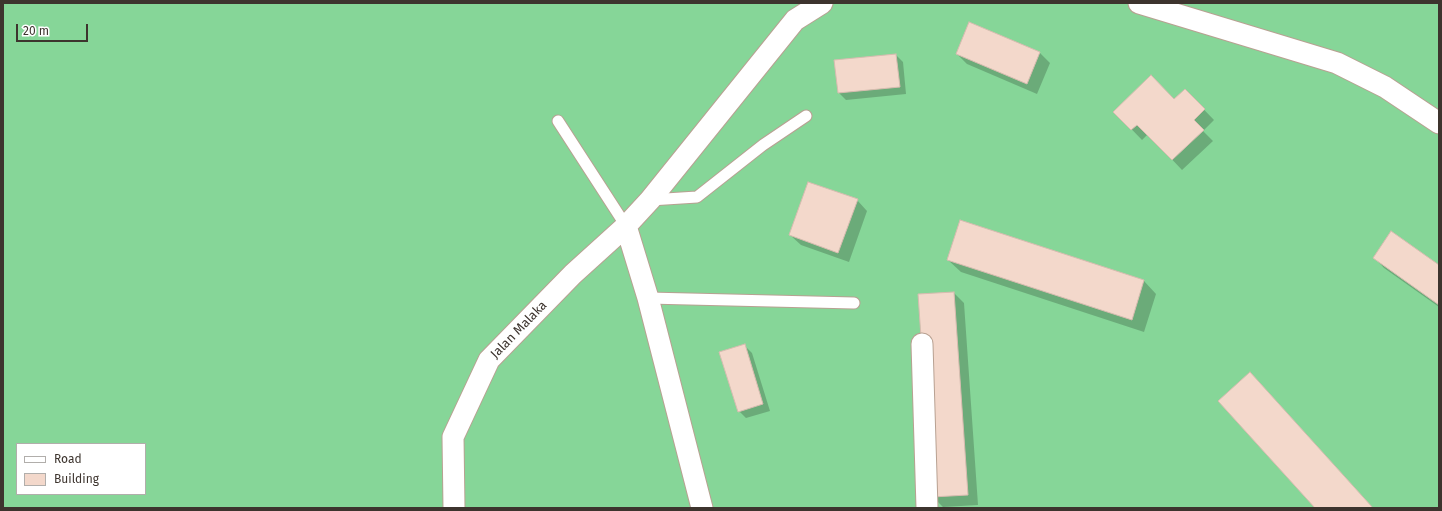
<!DOCTYPE html>
<style>
body{margin:0}
#map{position:relative;width:1442px;height:511px;overflow:hidden;background:#fbf1eb;font-family:"Fira Sans",sans-serif}
canvas{display:block}
.frame{position:absolute;inset:0;border:4px solid #3d342e;pointer-events:none}
.legend{position:absolute;left:16px;top:443px;width:130px;height:52px;box-sizing:border-box;background:#fff;border:1px solid #b1aeab;margin:0;padding:5px 7px;list-style:none;font-size:12px;color:#3d342e}
.legend li{display:flex;align-items:center;gap:8px;height:20px}
.legend b{width:20px;border:1px solid #b1aeab}
.scale{position:absolute;left:16px;top:24px;width:72px;height:18px;box-sizing:border-box;border:2px solid #3d342e;border-top:0;padding-left:5px;font-size:12px;line-height:14px;white-space:nowrap;color:#3d342e;-webkit-text-stroke:3px #fff;paint-order:stroke}
</style>
<div id="map">
<canvas width="1442" height="511"></canvas>
<div class="frame"></div>
<ul class="legend">
<li><b style="height:5px;background:#fff"></b>Road</li>
<li><b style="height:11px;background:#f3d8cb"></b>Building</li>
</ul>
<div class="scale">20 m</div>
</div>
<script>
const ctx = document.querySelector('canvas').getContext('2d');
ctx.lineJoin = 'round';
function fillPath(path, color) { ctx.fillStyle = color; ctx.fill(path, 'evenodd'); }
const toPath = rows => new Path2D(rows.map(r => 'M' + r).join(''));
function trace(path, color, width, dash) { ctx.strokeStyle = color; ctx.lineWidth = width; ctx.lineCap = dash ? 'butt' : 'round'; ctx.setLineDash(dash || []); ctx.stroke(path); }
function write(font, color, halo, rows, align = 'center') {
  ctx.font = font + ' "Fira Sans",sans-serif'; ctx.lineWidth = 3; ctx.setLineDash([]); ctx.textBaseline = 'middle'; ctx.strokeStyle = halo; ctx.fillStyle = color; for (const [text, x, y, turn = 0] of rows) {
    ctx.save(); ctx.translate(x, y); ctx.rotate((+turn || 0) * Math.PI / 180); ctx.textAlign = isNaN(turn) ? turn : align; if (halo) ctx.strokeText(text, 0, 0); ctx.fillText(text, 0, 0); ctx.restore();
  }
}
fillPath(toPath([
 [3,3,1439,3,1439,508,3,508],
 [17,444,145,444,145,494,17,494]
]), '#86d698');
fillPath(toPath([
 [1040,53,1050,63,1037,94,967,64,957,54],
 [896,55,903,62,906,94,846,100,838,92],
 [1185,90,1214,120,1203,131,1213,141,1182,170,1148,134,1142,140,1115,112,1174,101],
 [857,200,867,211,849,262,801,245,790,235],
 [960,222,1144,281,1156,294,1144,332,961,272,948,260],
 [1374,257,1439,266,1439,307,1384,268],
 [954,293,964,303,978,505,943,507,933,497,919,295],
 [745,346,752,353,770,411,746,418,739,411]
]), '#0003');
const building = toPath([
 [969,22,1040,52,1027,84,956,54,969,22],
 [896,54,900,87,838,93,834,60,896,54],
 [1151,75,1174,99,1185,89,1205,109,1194,120,1204,130,1172,160,1137,125,1131,130,1113,112,1151,75],
 [808,182,858,199,838,253,789,235,808,182],
 [960,220,1144,280,1132,320,947,260,960,220],
 [1391,231,1439,265,1439,305,1373,258,1391,231],
 [954,292,968,495,932,497,918,294,954,292],
 [745,344,763,404,738,412,719,352,745,344],
 [1250,372,1373,508,1315,508,1218,401,1250,372]
]);
fillPath(building, '#f3d8cb');
trace(building, '#d7bcb0', 1);
const lane = toPath([
 [558,121,626,226],
 [650,200,697,197,763,145,806,116],
 [648,298,854,303]
]);
const street = toPath([
 [1139,3,1337,63,1385,87,1439,123],
 [626,226,648,298,702,508],
 [922,344,927,508],
 [454,508,453,437,489,360,573,274,626,226,650,200,795,20,822,3]
]);
trace(lane, '#b8a192', 13);
trace(street, '#b8a192', 23);
trace(lane, '#fff', 11);
trace(street, '#fff', 21);
write('13px', '#3d342e', '#fff', [
 ["Jalan Malaka",519,330,-46]
]);
</script>
